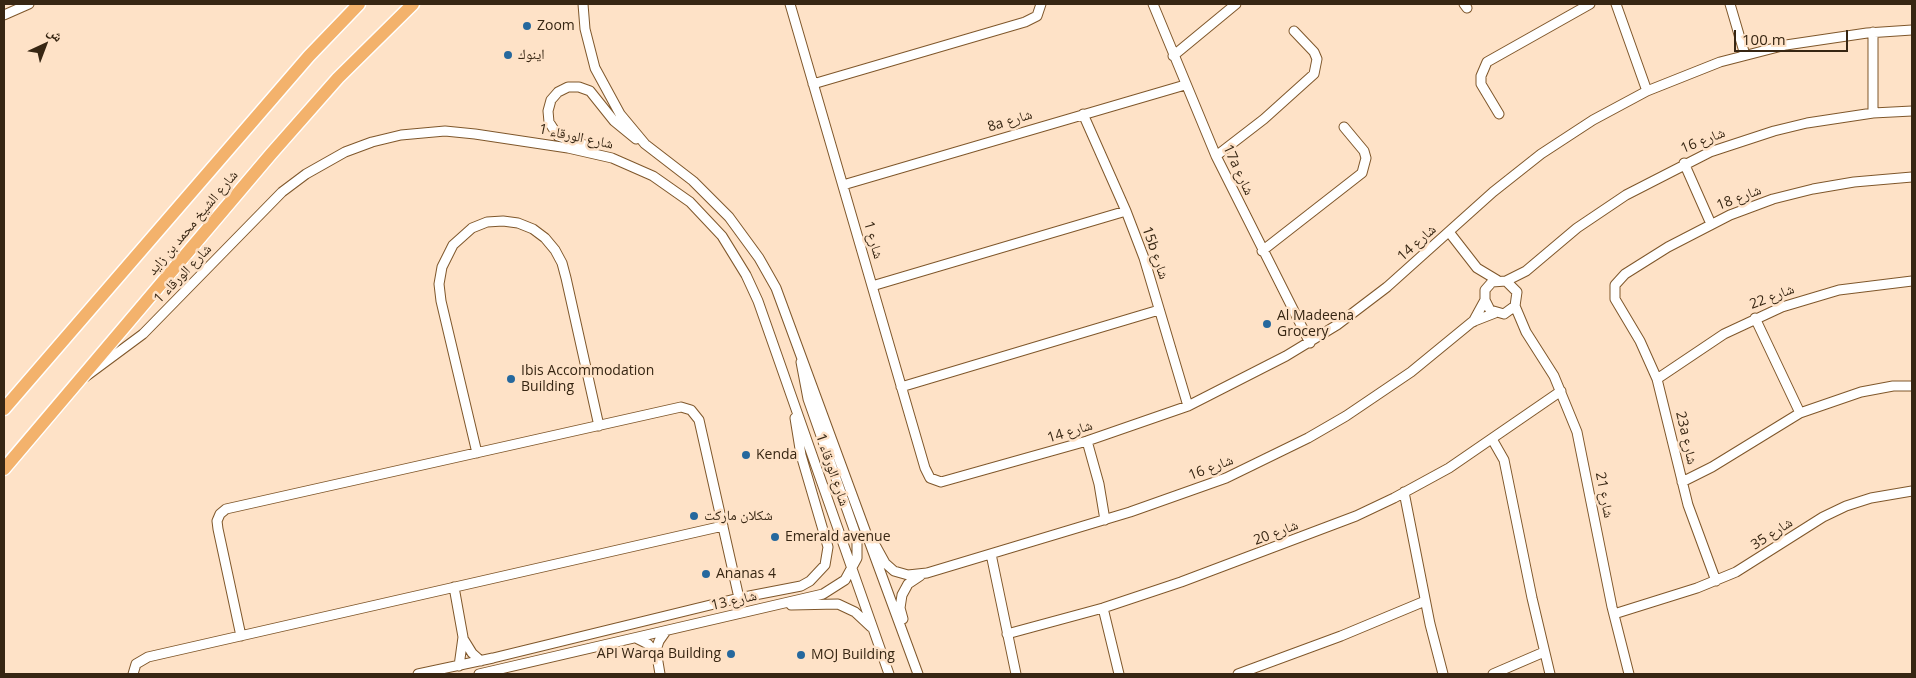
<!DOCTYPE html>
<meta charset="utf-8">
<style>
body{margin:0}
#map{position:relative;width:1916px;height:678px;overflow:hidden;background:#fee2c7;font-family:"Open Sans","Noto Naskh Arabic",sans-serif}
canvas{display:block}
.frame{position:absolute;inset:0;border:5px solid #372613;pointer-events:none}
.north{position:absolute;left:20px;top:20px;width:50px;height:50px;-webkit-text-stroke:4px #fee2c7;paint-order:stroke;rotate:43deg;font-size:14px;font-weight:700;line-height:20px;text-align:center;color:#372613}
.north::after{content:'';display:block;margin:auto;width:18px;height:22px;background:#372613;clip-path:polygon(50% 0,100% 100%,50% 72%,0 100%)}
.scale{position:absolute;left:1734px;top:30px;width:114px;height:22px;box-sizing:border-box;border:2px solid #372613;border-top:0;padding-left:6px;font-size:15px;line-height:18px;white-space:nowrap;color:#372613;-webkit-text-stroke:4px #fee2c7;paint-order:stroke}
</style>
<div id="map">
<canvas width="1916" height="678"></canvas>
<div class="frame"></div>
<div class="north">ش</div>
<div class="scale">100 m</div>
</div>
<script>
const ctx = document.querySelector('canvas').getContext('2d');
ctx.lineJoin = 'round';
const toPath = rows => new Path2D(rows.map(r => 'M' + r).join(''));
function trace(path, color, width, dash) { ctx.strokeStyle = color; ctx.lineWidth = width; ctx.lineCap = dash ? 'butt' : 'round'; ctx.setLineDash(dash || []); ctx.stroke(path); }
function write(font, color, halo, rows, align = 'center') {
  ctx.font = font + ' "Open Sans","Noto Naskh Arabic",sans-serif'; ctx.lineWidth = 5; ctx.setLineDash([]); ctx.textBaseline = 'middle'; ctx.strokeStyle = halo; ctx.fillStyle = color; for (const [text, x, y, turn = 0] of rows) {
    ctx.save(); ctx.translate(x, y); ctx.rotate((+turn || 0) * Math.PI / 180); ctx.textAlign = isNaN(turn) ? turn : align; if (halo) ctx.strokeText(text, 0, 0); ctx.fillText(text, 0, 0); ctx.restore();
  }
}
const minor = toPath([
 [583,4,585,29,595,68,620,114,645,144,693,181,729,217,759,258,776,288,918,674],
 [790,4,925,468,930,478,941,482,1087,441,1188,406,1286,356,1337,325,1387,287,1493,192,1541,154,1593,120,1647,91,1720,62,1786,45,1867,33,1912,30],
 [1153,4,1216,156,1310,343],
 [1464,4,1467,8],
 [1616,4,1647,91],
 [1730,4,1745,55],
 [4,15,29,4],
 [1173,56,1236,4],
 [813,84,1025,22,1037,16,1041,4],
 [1873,113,1873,32],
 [1083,114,1126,211,1144,258,1188,406],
 [1499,114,1481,84,1481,76,1487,62,1590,4],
 [585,145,558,136,549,122,548,111,551,100,558,92,568,87,579,87,590,91,614,121,636,139],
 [1216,156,1264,119,1314,74,1317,59,1314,52,1294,31],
 [1684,163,1711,224],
 [843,185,1185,85],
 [1449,232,1477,268,1497,280],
 [1262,251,1362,173,1366,158,1364,151,1344,127],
 [1506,281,1526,271,1577,228,1626,195,1710,152,1774,131,1807,123,1873,113,1912,111],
 [872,286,1126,211],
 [1515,306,1526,332,1554,376,1577,432,1612,607,1629,674],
 [1755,318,1800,413],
 [1473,322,1485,300,1485,290,1492,282,1506,281,1517,292,1515,306,1504,314,1490,310,1485,300],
 [85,377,143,334,282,192,306,174,345,152,372,142,401,135,445,131,475,134,568,148,612,158,653,176,690,202,722,236,746,275,758,301,889,674],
 [1657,379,1724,334,1782,307,1839,290,1912,281],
 [901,387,1159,310],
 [1492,439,1504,460,1532,598,1550,674],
 [1087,441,1099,484,1105,520],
 [477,453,441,301,439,284,442,267,453,245,472,228,487,222,503,221,518,223,533,229,545,238,555,250,562,263,566,278,599,426],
 [1682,482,1712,467,1800,413,1861,392,1893,386,1912,386],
 [1404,492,1430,624,1443,674],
 [874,543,885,563,894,571,908,575,927,573,1130,512,1226,478,1308,438,1346,416,1411,372,1472,322,1495,313],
 [991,554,1016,674],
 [1716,581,1688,505,1657,379,1640,341,1615,299,1615,285,1625,274,1668,247,1730,215,1773,199,1813,189,1854,182,1912,177],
 [454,587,463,637,459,666],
 [791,605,838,604,855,612,871,627],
 [1103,608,1119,674],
 [1614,614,1697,588,1736,572,1823,517,1846,506,1871,498,1912,491],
 [903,619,900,608,902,595,908,584,920,576],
 [1007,634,1103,608,1181,582,1356,516,1394,498,1449,468,1561,391],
 [241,636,218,529,217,521,220,514,226,509,681,407,691,410,699,420,739,598],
 [636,638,648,644,656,655],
 [464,640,472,653,481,661],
 [133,674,136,664,148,657,723,526],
 [418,674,493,658,739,598,801,586,810,581,825,565,828,547,801,455,795,418],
 [479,674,823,594,845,580,857,558,857,538,808,399,801,362],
 [660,674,656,650,659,641,666,631],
 [1238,674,1341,636,1425,601],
 [1493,674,1544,652]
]);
const highway = toPath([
 [4,409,309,56,359,4],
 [4,469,271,154,338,78,413,4]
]);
trace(minor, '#7f572b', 11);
trace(highway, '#fff', 15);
trace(minor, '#fff', 9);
trace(highway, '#f3b26c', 12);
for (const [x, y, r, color] of [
 [527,26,5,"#26689d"],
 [508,55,5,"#26689d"],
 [1267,324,5,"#26689d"],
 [511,379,5,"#26689d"],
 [746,455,5,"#26689d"],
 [694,516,5,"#26689d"],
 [775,537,5,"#26689d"],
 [706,574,5,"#26689d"],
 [731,654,5,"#26689d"],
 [801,655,5,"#26689d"]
]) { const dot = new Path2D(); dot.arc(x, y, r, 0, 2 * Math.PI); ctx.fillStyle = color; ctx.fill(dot); trace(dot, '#fee2c7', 2); }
write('14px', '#372613', '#fee2c7', [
 ["Zoom",537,26],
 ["اينوك",518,55],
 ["Al Madeena",1277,316],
 ["Grocery",1277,332],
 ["Ibis Accommodation",521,371],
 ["Building",521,387],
 ["Kenda",756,455],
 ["شكلان ماركت",704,516],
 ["Emerald avenue",785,537],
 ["Ananas 4",716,574],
 ["API Warqa Building",721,654,"right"],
 ["MOJ Building",811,655]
], 'left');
write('14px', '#372613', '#fee2c7', [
 ["8a شارع",1010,121,-17],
 ["شارع الورقاء 1",576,137,12],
 ["شارع 16",1703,141,-22],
 ["17a شارع",1238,170,65],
 ["شارع 18",1739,198,-21],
 ["شارع الشيخ محمد بن زايد",193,223,-50],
 ["شارع 1",873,240,74],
 ["شارع 14",1417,243,-42],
 ["15b شارع",1155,253,71],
 ["شارع الورقاء 1",183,274,-46],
 ["شارع 22",1772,297,-21],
 ["شارع 14",1070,432,-17],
 ["23a شارع",1686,438,77],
 ["شارع 16",1211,468,-21],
 ["شارع الورقاء 1",832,470,71],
 ["شارع 21",1604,495,79],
 ["شارع 20",1276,533,-21],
 ["شارع 35",1772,534,-33],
 ["شارع 13",734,601,-13]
]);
</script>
